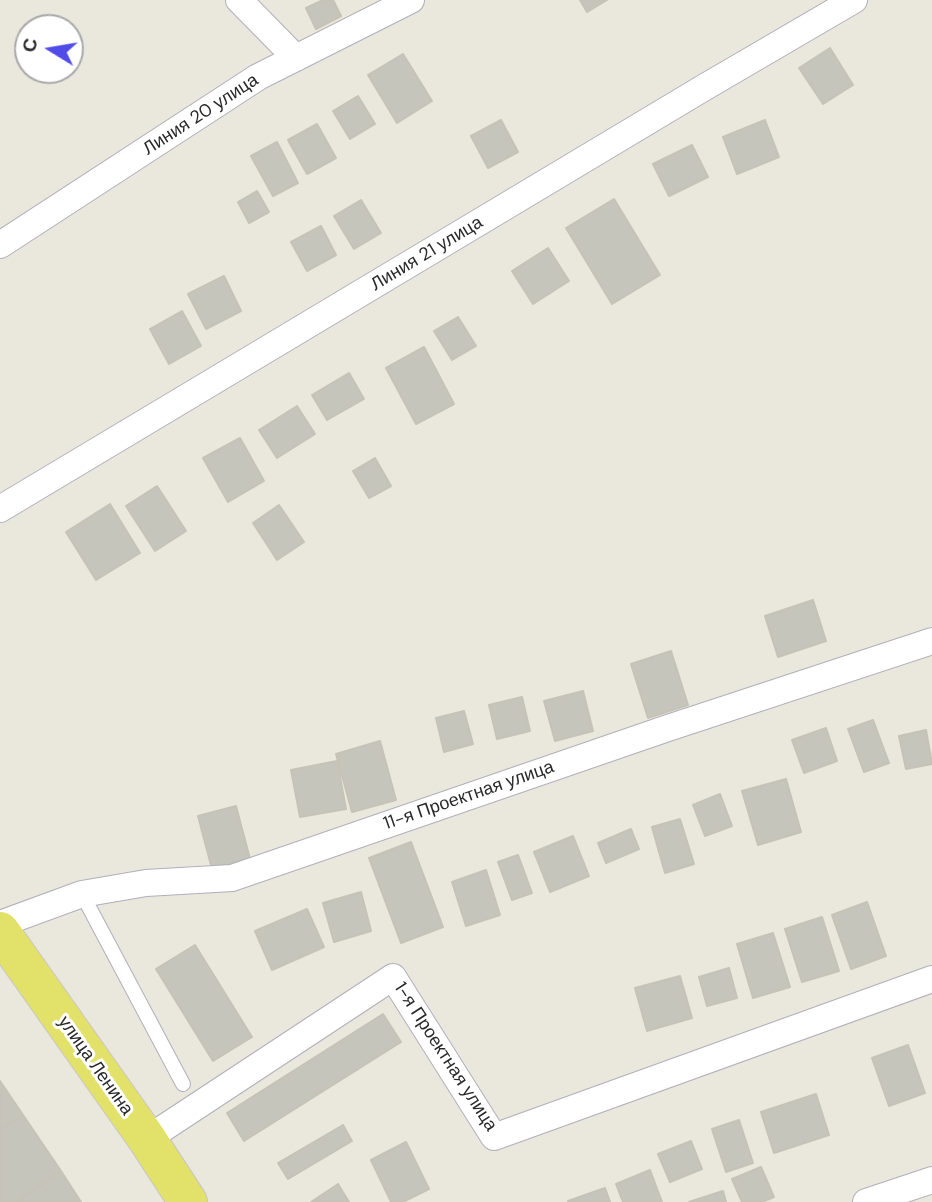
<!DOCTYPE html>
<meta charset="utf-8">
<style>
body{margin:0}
#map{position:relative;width:932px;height:1202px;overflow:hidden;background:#eae7dd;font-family:"DM Sans",sans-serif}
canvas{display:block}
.north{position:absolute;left:14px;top:14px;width:70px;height:70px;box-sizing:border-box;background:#fff;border:2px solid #a9a9a9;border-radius:50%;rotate:281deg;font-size:19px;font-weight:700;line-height:28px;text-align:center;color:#292929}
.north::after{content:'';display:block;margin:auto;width:24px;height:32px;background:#514ce8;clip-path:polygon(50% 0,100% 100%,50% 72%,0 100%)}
</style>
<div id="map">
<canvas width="932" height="1202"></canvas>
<div class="north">С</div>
</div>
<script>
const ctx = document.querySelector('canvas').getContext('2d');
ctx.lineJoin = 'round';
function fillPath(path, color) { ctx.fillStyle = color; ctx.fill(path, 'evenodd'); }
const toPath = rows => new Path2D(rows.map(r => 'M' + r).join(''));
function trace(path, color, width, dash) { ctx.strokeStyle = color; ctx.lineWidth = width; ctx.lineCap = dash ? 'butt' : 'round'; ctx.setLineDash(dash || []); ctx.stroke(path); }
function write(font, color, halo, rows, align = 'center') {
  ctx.font = font + ' "DM Sans",sans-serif'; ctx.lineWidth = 6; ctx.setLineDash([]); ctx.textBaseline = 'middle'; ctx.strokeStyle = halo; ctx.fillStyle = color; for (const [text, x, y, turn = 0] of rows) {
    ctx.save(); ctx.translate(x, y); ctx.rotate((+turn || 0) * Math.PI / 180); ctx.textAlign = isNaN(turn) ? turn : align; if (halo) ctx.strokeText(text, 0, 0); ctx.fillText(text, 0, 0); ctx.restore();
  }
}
const building = toPath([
 [323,0,333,0,341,16,316,29,306,8,323,0],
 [580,0,607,0,587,12,580,0],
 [830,48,853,85,823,104,799,68,830,48],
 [403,54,432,101,397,123,368,75,403,54],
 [358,96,375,124,350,139,333,111,358,96],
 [501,120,518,152,488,168,471,136,501,120],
 [765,120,779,157,737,174,723,137,765,120],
 [317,124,336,158,307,174,288,140,317,124],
 [277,142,298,183,273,196,251,156,277,142],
 [692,145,708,177,669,196,653,164,692,145],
 [257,191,269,212,249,223,238,202,257,191],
 [614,199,660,275,612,304,566,228,614,199],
 [361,200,381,233,354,249,334,216,361,200],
 [321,226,336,255,307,271,291,242,321,226],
 [548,248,569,281,533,304,512,271,548,248],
 [224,276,241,311,206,329,188,294,224,276],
 [182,311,201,346,169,364,150,329,182,311],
 [458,317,476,346,452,360,434,331,458,317],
 [424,347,454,404,416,424,386,368,424,347],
 [349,373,364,399,327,420,312,395,349,373],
 [297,406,315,434,277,458,259,430,297,406],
 [240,438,264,481,228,502,203,458,240,438],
 [375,458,391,486,369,498,353,471,375,458],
 [157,486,186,531,155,551,126,506,157,486],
 [110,504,140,553,96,580,66,532,110,504],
 [279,505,304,542,277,560,253,523,279,505],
 [813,600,826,641,778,657,765,616,813,600],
 [671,651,688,705,648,718,631,664,671,651],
 [583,691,593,731,555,741,544,701,583,691],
 [522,697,530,731,497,739,489,705,522,697],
 [464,711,473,744,444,752,436,718,464,711],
 [873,720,889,763,864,772,848,729,873,720],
 [826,728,837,761,804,773,792,740,826,728],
 [926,730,932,764,906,769,899,736,926,730],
 [380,741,396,800,352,812,336,754,380,741],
 [337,761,346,809,300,817,291,770,337,761],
 [786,779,801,832,758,845,742,791,786,779],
 [720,794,732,826,705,836,693,805,720,794],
 [236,806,250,859,212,869,198,816,236,806],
 [680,819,694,864,665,873,652,827,680,819],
 [631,829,639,849,606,863,598,843,631,829],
 [573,836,589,876,550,892,534,852,573,836],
 [411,842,443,927,401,943,369,858,411,842],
 [518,855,532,893,512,900,498,862,518,855],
 [486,870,500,915,466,926,452,882,486,870],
 [361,892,371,931,334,942,323,903,361,892],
 [867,902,886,956,851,969,832,915,867,902],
 [307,909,324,947,272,970,255,931,307,909],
 [822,917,839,971,802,982,785,929,822,917],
 [773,933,790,987,753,998,737,944,773,933],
 [195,945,252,1037,213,1061,156,969,195,945],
 [729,968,737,998,707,1006,699,977,729,968],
 [680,976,692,1018,647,1031,635,988,680,976],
 [383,1014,401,1042,244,1141,227,1113,383,1014],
 [908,1045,925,1093,889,1106,872,1058,908,1045],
 [0,1081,23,1115,0,1130,0,1081],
 [816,1094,829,1135,774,1153,761,1112,816,1094],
 [23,1115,61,1171,16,1202,0,1202,0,1130,23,1115],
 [739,1120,753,1163,726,1172,712,1129,739,1120],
 [343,1125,352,1141,288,1179,278,1163,343,1125],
 [691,1141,702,1169,670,1182,658,1154,691,1141],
 [406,1142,429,1189,403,1202,391,1202,371,1160,406,1142],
 [761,1167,774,1197,762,1202,742,1202,732,1179,761,1167],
 [650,1170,662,1202,623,1202,616,1184,650,1170],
 [61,1171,81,1202,16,1202,61,1171],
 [338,1184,349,1202,311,1202,338,1184],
 [605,1188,610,1202,569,1202,568,1201,605,1188],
 [723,1191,726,1202,689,1202,723,1191]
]);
fillPath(building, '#c6c5bb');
trace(building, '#c5c3b6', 2);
const service = toPath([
 [82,894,183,1084]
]);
const minor = toPath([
 [239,0,296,58],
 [0,245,258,77,411,0],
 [0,509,705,87,854,0],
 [0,924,82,894,146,883,232,878,668,728,932,641],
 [147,1139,393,977,494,1137,932,979],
 [866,1202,932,1180]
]);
const primary = toPath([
 [0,931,147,1139,188,1202]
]);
trace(service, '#b0b0bc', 16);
trace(minor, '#b0b0bc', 28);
trace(primary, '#c7c7c7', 40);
trace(service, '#fff', 14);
trace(minor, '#fff', 26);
trace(primary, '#e2e169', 38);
write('18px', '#292929', '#fff', [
 ["Линия 20 улица",201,115,-33],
 ["Линия 21 улица",427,254,-31],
 ["11-я Проектная улица",469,796,-19],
 ["1-я Проектная улица",445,1057,57],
 ["улица Ленина",95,1066,55]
]);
</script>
